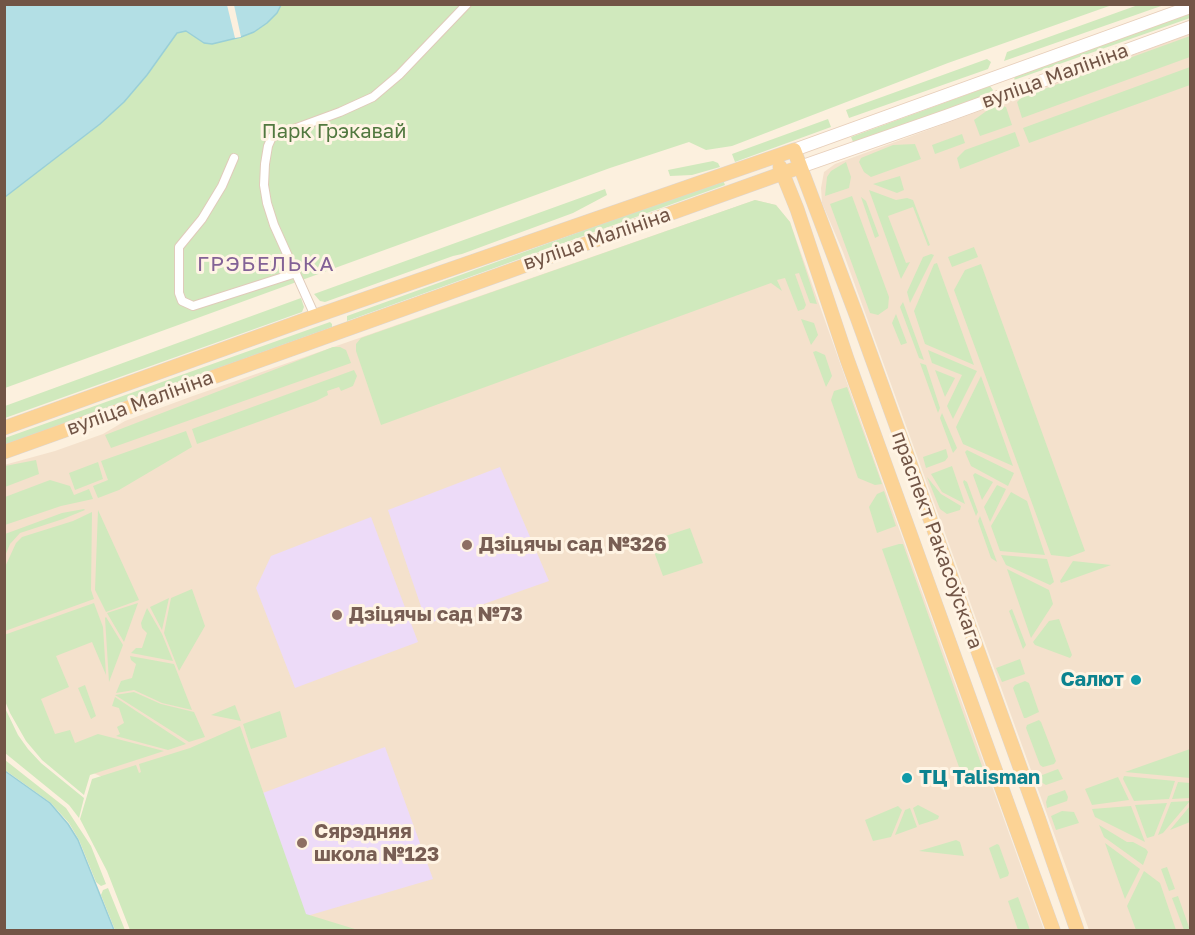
<!DOCTYPE html>
<meta charset="utf-8">
<style>
body{margin:0}
#map{position:relative;width:1195px;height:935px;overflow:hidden;background:#fcf0de;font-family:"Golos Text",sans-serif}
canvas{display:block}
.frame{position:absolute;inset:0;border:6px solid #725546;pointer-events:none}
</style>
<div id="map">
<canvas width="1195" height="935"></canvas>
<div class="frame"></div>
</div>
<script>
const ctx = document.querySelector('canvas').getContext('2d');
ctx.lineJoin = 'round';
function fillPath(path, color) { ctx.fillStyle = color; ctx.fill(path, 'evenodd'); }
const toPath = rows => new Path2D(rows.map(r => 'M' + r).join(''));
function trace(path, color, width, dash) { ctx.strokeStyle = color; ctx.lineWidth = width; ctx.lineCap = dash ? 'butt' : 'round'; ctx.setLineDash(dash || []); ctx.stroke(path); }
function write(font, color, halo, rows, align = 'center') {
  ctx.font = font + ' "Golos Text",sans-serif'; ctx.lineWidth = 6; ctx.setLineDash([]); ctx.textBaseline = 'middle'; ctx.strokeStyle = halo; ctx.fillStyle = color; for (const [text, x, y, turn = 0] of rows) {
    ctx.save(); ctx.translate(x, y); ctx.rotate((+turn || 0) * Math.PI / 180); ctx.textAlign = isNaN(turn) ? turn : align; if (halo) ctx.strokeText(text, 0, 0); ctx.fillText(text, 0, 0); ctx.restore();
  }
}
fillPath(toPath([
 [1190,34,1190,930,1089,930,843,252,822,203,821,188,824,172,835,164],
 [755,200,776,205,790,222,884,487,1044,930,216,930,172,808,46,752,5,673,4,465,55,451,103,434,125,421,190,397]
]), '#f4e1cc');
fillPath(toPath([
 [500,467,549,581,427,624,388,510],
 [371,517,418,642,295,688,256,588,271,556],
 [385,747,433,879,307,916,231,805]
]), '#eddbf8');
fillPath(toPath([
 [281,4,1112,5,948,63,732,146,706,150,689,142,610,168,5,388,5,197,100,124,124,102,147,75,177,33,186,31,204,43,212,44,241,37,254,32,267,23,277,13],
 [1138,5,1164,5,1004,61,1007,52],
 [1190,13,1190,18,1014,80,1015,76],
 [1190,36,1190,57,1022,118,1017,102,1022,97],
 [987,59,991,62,988,69,849,118,846,110],
 [1190,67,1190,85,1029,143,1023,128],
 [990,86,993,90,991,93,854,144,851,137],
 [1003,106,1006,107,1012,125,980,136,974,120,992,107],
 [828,119,831,127,735,162,732,154],
 [1015,132,1020,146,960,169,957,158,965,150],
 [962,134,965,143,935,154,932,145],
 [915,144,921,159,871,177,864,172,859,162,861,158,893,145],
 [713,161,718,163,720,167,692,175,670,176,668,170],
 [846,162,851,177,849,188,825,196,827,177,831,171],
 [900,176,904,190,897,193,873,184],
 [723,180,725,185,347,321,347,316],
 [605,189,607,195,573,213,462,254,453,256,325,302,320,301,314,294],
 [869,190,896,200,907,198,913,200,930,245,928,246,913,207,888,216,906,263,910,262,901,279],
 [852,196,889,297,888,308,878,315,870,313,830,204],
 [861,197,866,201,879,236,875,238],
 [755,200,776,205,790,222,817,304,810,303,799,273,795,274,806,305,804,309,798,311,785,278,777,280,782,291,771,283,381,425,356,351,356,344,361,338],
 [974,247,978,257,952,267,948,257],
 [931,254,934,255,910,303,907,292,923,257],
 [937,263,974,365,925,344,914,311,934,264],
 [981,264,1085,551,1069,557,1051,555,954,290,965,270],
 [301,298,304,307,302,312,5,418,5,406],
 [903,302,924,360,919,358,900,307],
 [896,314,907,343,901,345,892,323],
 [801,319,814,323,818,335,811,345],
 [330,322,332,324,332,327,5,445,5,438],
 [333,347,340,347,346,350,351,363,111,448,105,435],
 [928,350,977,371,953,419,947,406,962,375,932,363],
 [816,351,825,355,832,376,826,387,813,352],
 [920,363,926,365,940,408,938,413],
 [354,370,357,376,353,386,341,391,339,387,327,391,328,395,316,401,197,444,192,429],
 [935,370,955,378,945,397],
 [981,376,1013,466,963,444,956,427],
 [847,387,882,484,875,485,858,478,831,400,834,391],
 [942,413,957,448,953,453,940,418],
 [186,431,192,447,119,490,98,498,93,486,108,480,101,461],
 [946,449,948,457,945,461,926,468,923,457],
 [967,450,1014,473,1008,486,971,466,965,452],
 [36,460,39,474,5,487,5,466],
 [98,462,103,479,75,490,69,473],
 [952,466,965,504,942,492,931,474],
 [975,473,993,482,982,500,973,475],
 [927,477,941,494,961,506,960,510,947,514,940,509],
 [50,480,70,486,74,495,89,489,93,499,61,506,5,525,5,497],
 [964,480,967,482,978,512,976,516,963,482],
 [997,485,1006,489,990,522,984,507],
 [884,491,896,526,877,533,869,507,877,494],
 [1011,492,1027,501,1045,555,1000,551,991,526],
 [84,509,85,510,63,519,20,533,10,544,5,556,5,534,62,513],
 [98,510,139,600,106,612,95,590],
 [92,512,91,590,94,599,5,631,5,567,16,543,22,537,73,521],
 [980,516,997,562,991,558,978,521],
 [690,528,703,563,663,576,650,541],
 [899,544,903,544,988,783,982,785,963,773,959,767,882,549],
 [1001,555,1047,559,1054,582,1050,585,1006,565],
 [1073,561,1111,565,1061,583,1060,581],
 [1007,569,1049,590,1053,604,1031,638],
 [192,589,205,626,179,671,164,633,171,598],
 [169,598,162,630,150,607],
 [94,603,103,627,106,675,92,642,56,656,69,687,41,699,55,734,70,730,75,743,98,734,164,751,90,775,84,795,42,760,26,741,10,713,5,701,4,635],
 [138,603,124,642,107,613],
 [147,608,162,634,173,661,131,653,136,648,142,648,147,633,142,628,141,623],
 [1012,609,1026,645,1023,649,1009,611],
 [106,617,123,645,109,682,105,618],
 [1059,619,1072,655,1070,658,1035,645,1033,642,1049,621],
 [130,656,174,664,192,710,162,703,134,690,116,693,121,681,132,678,136,664,131,660],
 [1020,659,1025,674,1002,682,996,668],
 [1025,681,1029,683,1039,712,1026,718,1024,718,1013,688,1015,685],
 [85,685,96,716,91,719,78,688],
 [134,692,161,704,194,712,205,737,189,742,115,695],
 [115,697,186,744,168,750,116,736,120,734,117,727,124,723,119,708,112,706],
 [235,705,241,721,211,715],
 [4,706,18,735,28,749,41,763,84,798,79,818,69,805,5,753],
 [280,711,287,737,251,749,243,724],
 [1039,720,1041,722,1056,761,1054,764,1043,767,1040,765,1026,728,1027,725],
 [240,726,306,914,358,930,130,930,107,871,80,819,92,779,136,765,139,773,141,772,139,764,190,748],
 [1190,749,1190,778,1125,772],
 [5,760,66,808,91,846,106,884,101,886,96,882,79,840,69,823,51,803,5,770],
 [1058,769,1063,779,1046,785,1039,781,1037,777],
 [1124,776,1175,781,1169,799,1134,801,1123,779],
 [1118,777,1129,800,1092,805,1085,789],
 [1178,782,1190,783,1190,798,1172,799],
 [1065,790,1068,797,1067,801,1047,808,1046,802,1048,796],
 [1190,801,1163,833,1158,835,1171,802],
 [1167,803,1154,836,1147,838,1135,805],
 [918,805,939,816,938,819,919,825,913,808],
 [898,806,902,810,891,837,873,841,865,820],
 [1131,806,1145,842,1095,817,1092,809],
 [1190,806,1190,822,1170,830],
 [910,808,917,827,895,835,905,810],
 [1062,811,1074,812,1079,823,1056,830,1051,816],
 [1099,825,1127,842,1133,842,1146,849,1148,852,1143,865,1104,837],
 [956,840,960,842,964,856,919,851],
 [1105,843,1140,869,1125,899],
 [997,844,999,845,1009,873,1008,876,1000,879,989,848],
 [1167,867,1175,889,1169,891,1161,869],
 [1144,871,1160,883,1176,930,1136,930,1127,906],
 [108,888,125,930,115,930,101,895,103,890],
 [1178,896,1190,930,1184,930,1172,898],
 [1018,897,1030,930,1018,930,1008,901]
]), '#d0e9bd');
const water = toPath([
 [5,5,281,5,277,13,267,23,254,32,241,37,212,44,204,43,186,31,177,33,147,75,124,102,100,124,5,197,5,5],
 [5,771,50,803,68,824,78,840,114,930,5,930,5,771]
]);
fillPath(water, '#b3dfe5');
trace(water, '#99cfd7', 1.5);
fillPath(toPath([
 [227,5,234,5,241,37,235,38]
]), '#fcf0de');
const minor = toPath([
 [234,158,222,186,202,219,179,247,179,293,182,301,193,306,296,273],
 [315,316,274,225,267,203,264,185,265,164,268,146,272,137,340,112,373,97,399,75,467,4]
]);
const secondary = toPath([
 [794,150,1190,7],
 [800,167,946,116,1190,27]
]);
const primary = toPath([
 [780,167,797,209,847,359,1053,930],
 [4,428,307,319,794,150,857,317,1038,817,1077,930],
 [4,452,800,167]
]);
trace(minor, '#e0cbba', 10);
trace(secondary, '#e7ceba', 14);
trace(primary, '#ddd6d3', 15);
trace(minor, '#fff', 8);
trace(secondary, '#fff', 12);
trace(primary, '#fcd395', 14);
for (const [x, y, r, color] of [
 [467,545,6,"#8d6e63"],
 [337,615,6,"#8d6e63"],
 [1136,680,6,"#0f9aa8"],
 [907,778,6,"#0f9aa8"],
 [302,843,6,"#8d6e63"]
]) { const dot = new Path2D(); dot.arc(x, y, r, 0, 2 * Math.PI); ctx.fillStyle = color; ctx.fill(dot); trace(dot, '#fff4e4', 2); }
write('20px', '#725546', '#fff4e4', [
 ["вуліца Малініна",1055,76,-20],
 ["вуліца Малініна",597,239,-19],
 ["вуліца Малініна",140,403,-20],
 ["праспект Ракасоўскага",937,540,70]
]);
write('20px', '#51783f', '#fff4e4', [
 ["Парк Грэкавай",334,132]
]);
write('bold 20px', '#785e54', '#fff4e4', [
 ["Дзіцячы сад №326",479,545],
 ["Дзіцячы сад №73",349,615],
 ["Сярэдняя",314,832],
 ["школа №123",314,855]
], 'left');
write('bold 20px', '#0d838f', '#fff4e4', [
 ["Салют",1124,680],
 ["ТЦ Talisman",919,778,"left"]
], 'right');
ctx.letterSpacing = '1.5px';
write('21px', '#836296', '#fff4e4', [
 ["ГРЭБЕЛЬКА",266,264]
]);
ctx.letterSpacing = '0px';
</script>
